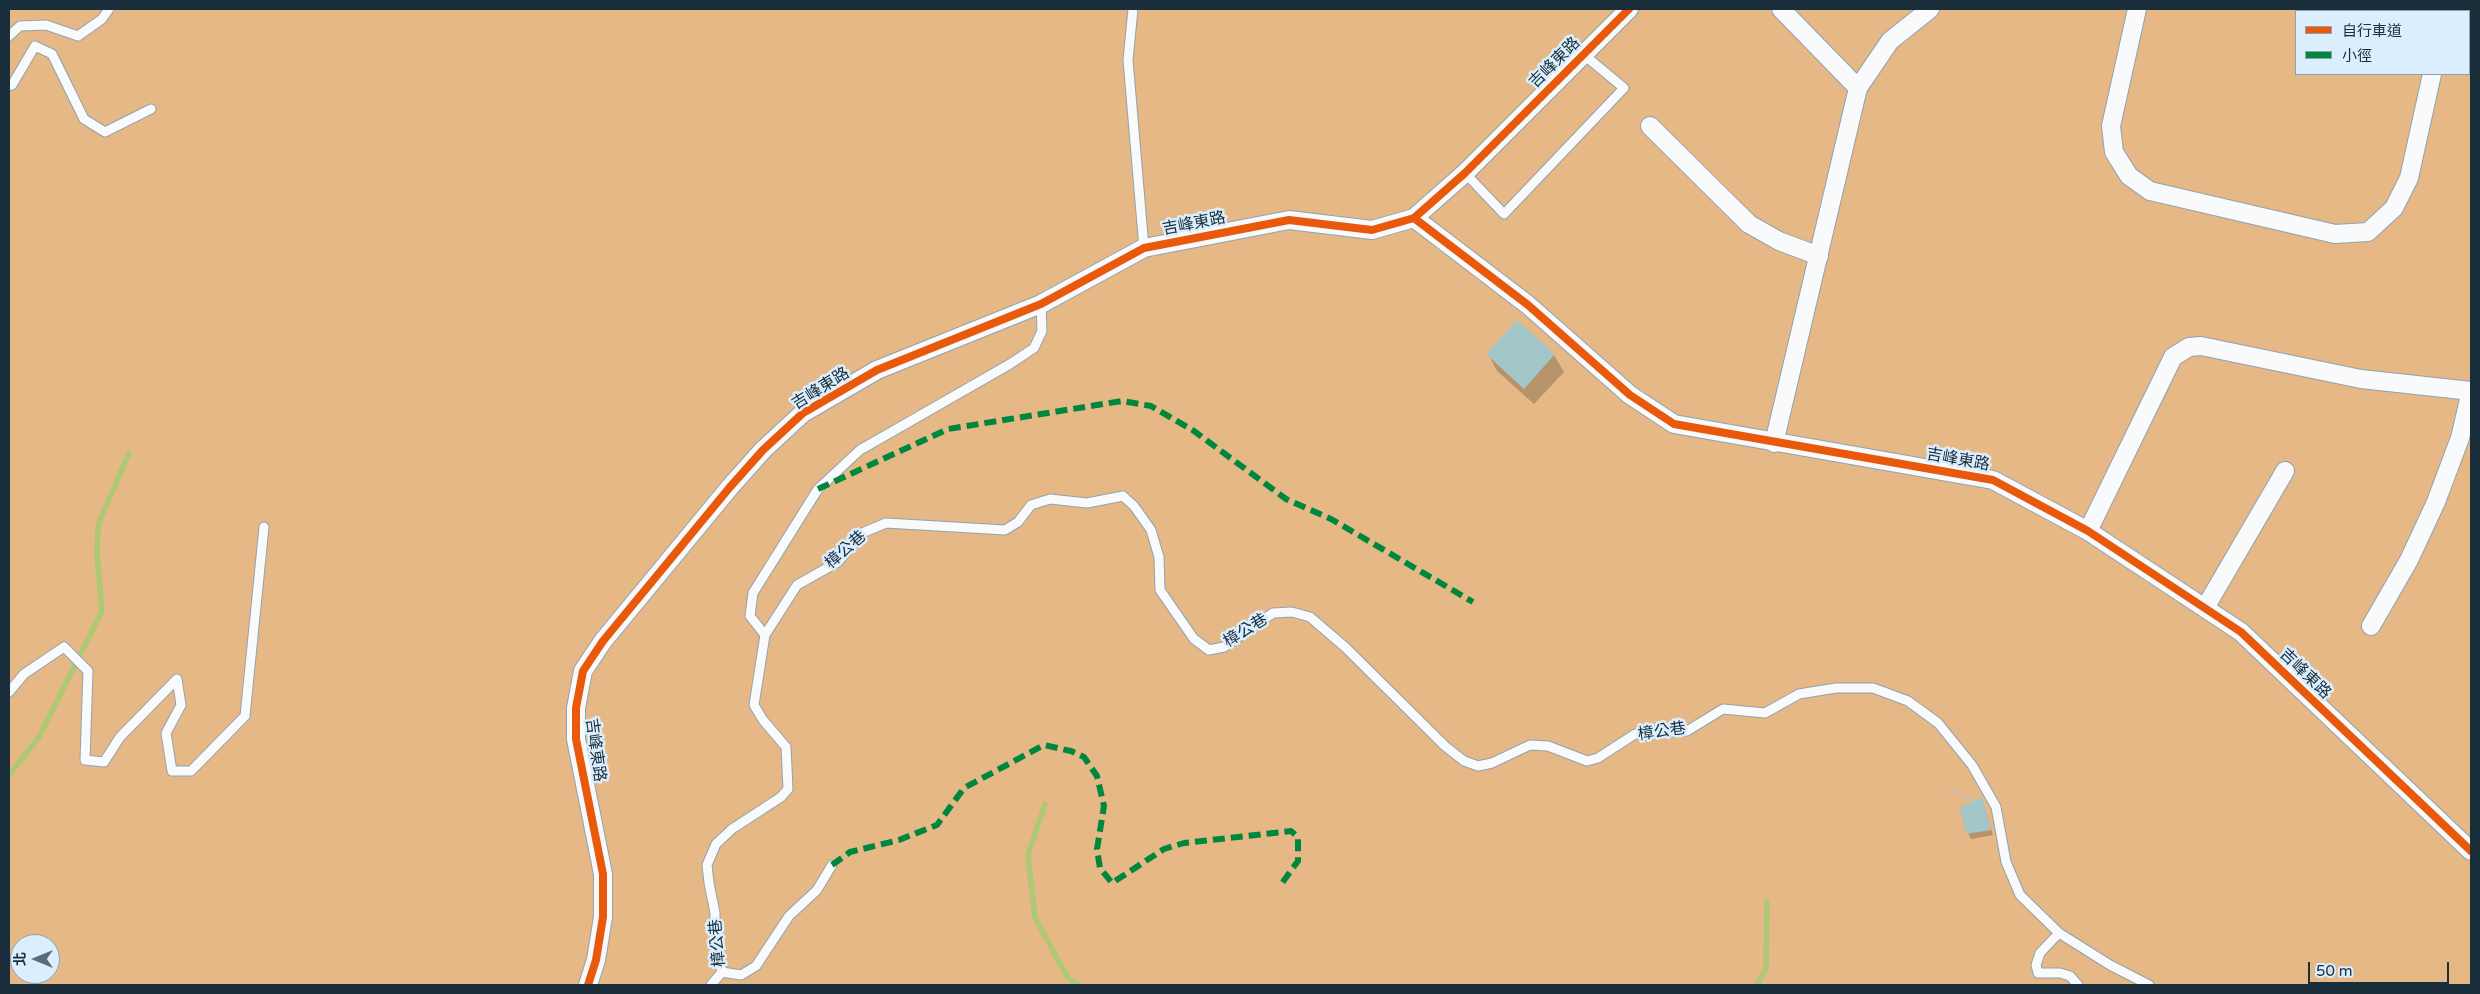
<!DOCTYPE html>
<meta charset="utf-8">
<style>
body{margin:0}
#map{position:relative;width:2480px;height:994px;overflow:hidden;background:#d2e1ed;font-family:"Varela Round","Noto Sans TC",sans-serif}
canvas{display:block}
.frame{position:absolute;inset:0;border:10px solid #1a2d3b;pointer-events:none}
.legend{position:absolute;left:2295px;top:10px;width:175px;height:65px;box-sizing:border-box;background:#dbeefd;border:1px solid #8ea1af;margin:0;padding:6px 9px;list-style:none;font-size:15px;color:#1a2d3b}
.legend li{display:flex;align-items:center;gap:10px;height:25px}
.legend b{width:25px;border:1px solid #8ea1af}
.north{position:absolute;left:10px;top:934px;width:50px;height:50px;box-sizing:border-box;background:#dbeefd;border:1px solid #8ea1af;border-radius:50%;rotate:270deg;font-size:14px;font-weight:700;line-height:20px;text-align:center;color:#1a2d3b}
.north::after{content:'';display:block;margin:auto;width:18px;height:22px;background:#5a6c79;clip-path:polygon(50% 0,100% 100%,50% 72%,0 100%)}
.scale{position:absolute;left:2308px;top:962px;width:141px;height:22px;box-sizing:border-box;border:2px solid #1a2d3b;border-top:0;padding-left:6px;font-size:15px;line-height:18px;white-space:nowrap;color:#1a2d3b;-webkit-text-stroke:4px #dbeefd;paint-order:stroke}
</style>
<div id="map">
<canvas width="2480" height="994"></canvas>
<div class="frame"></div>
<ul class="legend">
<li><b style="height:6px;background:#e8590c"></b>自行車道</li>
<li><b style="height:6px;background:#00873e"></b>小徑</li>
</ul>
<div class="north">北</div>
<div class="scale">50 m</div>
</div>
<script>
const ctx = document.querySelector('canvas').getContext('2d');
ctx.lineJoin = 'round';
function fillPath(path, color) { ctx.fillStyle = color; ctx.fill(path, 'evenodd'); }
const toPath = rows => new Path2D(rows.map(r => 'M' + r).join(''));
function trace(path, color, width, dash) { ctx.strokeStyle = color; ctx.lineWidth = width; ctx.lineCap = dash ? 'butt' : 'round'; ctx.setLineDash(dash || []); ctx.stroke(path); }
function write(font, color, halo, rows, align = 'center') {
  ctx.font = font + ' "Varela Round","Noto Sans TC",sans-serif'; ctx.lineWidth = 5; ctx.setLineDash([]); ctx.textBaseline = 'middle'; ctx.strokeStyle = halo; ctx.fillStyle = color; for (const [text, x, y, turn = 0] of rows) {
    ctx.save(); ctx.translate(x, y); ctx.rotate((+turn || 0) * Math.PI / 180); ctx.textAlign = isNaN(turn) ? turn : align; if (halo) ctx.strokeText(text, 0, 0); ctx.fillText(text, 0, 0); ctx.restore();
  }
}
fillPath(toPath([
 [9,9,2471,9,2471,985,9,985],
 [2296,11,2469,11,2469,74,2296,74],
 [20,944,50,944,50,974,20,974]
]), '#e5b886');
fillPath(toPath([
 [1517,322,1554,355,1564,372,1534,404,1497,371,1488,354],
 [1982,799,1993,835,1971,839,1968,833]
]), '#0003');
trace(toPath([
 [9,775,39,737,102,611,97,555,98,525,129,453],
 [1045,804,1028,855,1035,918,1068,978,1078,985],
 [1757,985,1766,969,1767,901]
]), '#aec974', 5.5);
fillPath(toPath([
 [1517,320,1555,354,1524,389,1486,354],
 [1982,797,1991,830,1966,834,1960,807]
]), '#a3c6c8');
const lane = toPath([
 [1133,9,1128,60,1144,248],
 [9,36,20,26,46,25,78,36,102,19,109,9],
 [9,86,12,85,35,46,52,54,84,119,105,132,151,109],
 [1465,173,1504,214,1624,88,1583,54],
 [765,635,750,616,753,593,818,489,860,450,1010,364,1034,348,1042,331,1041,304],
 [9,692,24,674,64,647,88,671,85,760,104,762,120,737,177,679,181,705,166,733,172,771,191,771,245,716,264,527],
 [2059,933,2040,953,2036,965,2038,973,2060,973,2070,976,2078,985],
 [722,972,741,975,756,966,789,916,817,890,832,865],
 [711,985,722,972,715,938,715,913,709,883,707,865,716,844,732,829,781,797,788,789,786,747,763,720,754,705,765,635,797,585,838,562,862,533,886,523,1005,530,1018,522,1031,505,1050,499,1087,503,1123,496,1134,506,1151,530,1159,557,1160,590,1194,639,1209,650,1224,647,1273,613,1292,612,1310,617,1345,647,1445,746,1464,761,1478,766,1492,763,1530,745,1548,746,1587,761,1598,758,1635,734,1687,731,1723,709,1765,713,1799,694,1836,688,1873,688,1908,701,1938,723,1972,765,1996,807,2006,862,2020,895,2059,933,2110,965,2149,985]
]);
const street = toPath([
 [1781,9,1858,88],
 [2137,9,2111,126,2114,152,2129,176,2150,191,2335,234,2368,232,2394,208,2409,178,2432,74],
 [2445,11,2446,9],
 [1650,126,1749,224,1779,241,1819,256],
 [1414,218,1528,305,1630,395,1674,424,1993,480,2088,531,2241,632,2471,851],
 [1774,443,1858,88,1890,41,1930,9],
 [2088,531,2173,357,2189,347,2201,346,2361,379,2471,391],
 [2205,608,2285,471],
 [2371,626,2409,560,2436,502,2460,438,2471,391],
 [588,985,596,960,603,917,603,874,576,739,576,708,583,671,603,641,730,487,763,450,803,413,877,370,1041,304,1144,248,1289,220,1372,230,1414,218,1465,173,1629,9]
]);
trace(lane, '#92a2ae', 11);
trace(street, '#92a2ae', 20);
trace(toPath([
 [1946,790,1956,791,1968,799,1975,796]
]), '#b9c1c6', 3, [2.5, 4]);
trace(lane, '#f8fafc', 9);
trace(street, '#f8fafc', 18);
trace(toPath([
 [818,489,948,429,1122,401,1151,406,1194,431,1286,499,1331,519,1473,602],
 [832,865,850,852,899,840,937,825,964,788,1044,745,1071,751,1084,757,1097,776,1104,806,1097,849,1100,868,1112,883,1164,849,1184,843,1291,831,1298,837,1298,861,1282,883]
]), '#00873e', 6, [12, 6]);
trace(toPath([
 [1414,218,1528,305,1630,395,1674,424,1993,480,2088,531,2241,632,2471,851],
 [588,985,596,960,603,917,603,874,576,739,576,708,583,671,603,641,730,487,763,450,803,413,877,370,1041,304,1144,248,1289,220,1372,230,1414,218,1465,173,1629,9]
]), '#e8590c', 8);
write('16px', '#1a2d3b', '#dbeefd', [
 ["吉峰東路",1555,63,-45],
 ["吉峰東路",1194,224,-11],
 ["吉峰東路",821,389,-32],
 ["吉峰東路",1958,460,10],
 ["樟公巷",846,550,-41],
 ["樟公巷",1246,631,-32],
 ["吉峰東路",2305,674,44],
 ["樟公巷",1662,732,-8],
 ["吉峰東路",595,750,82],
 ["樟公巷",718,943,-95]
]);
</script>
